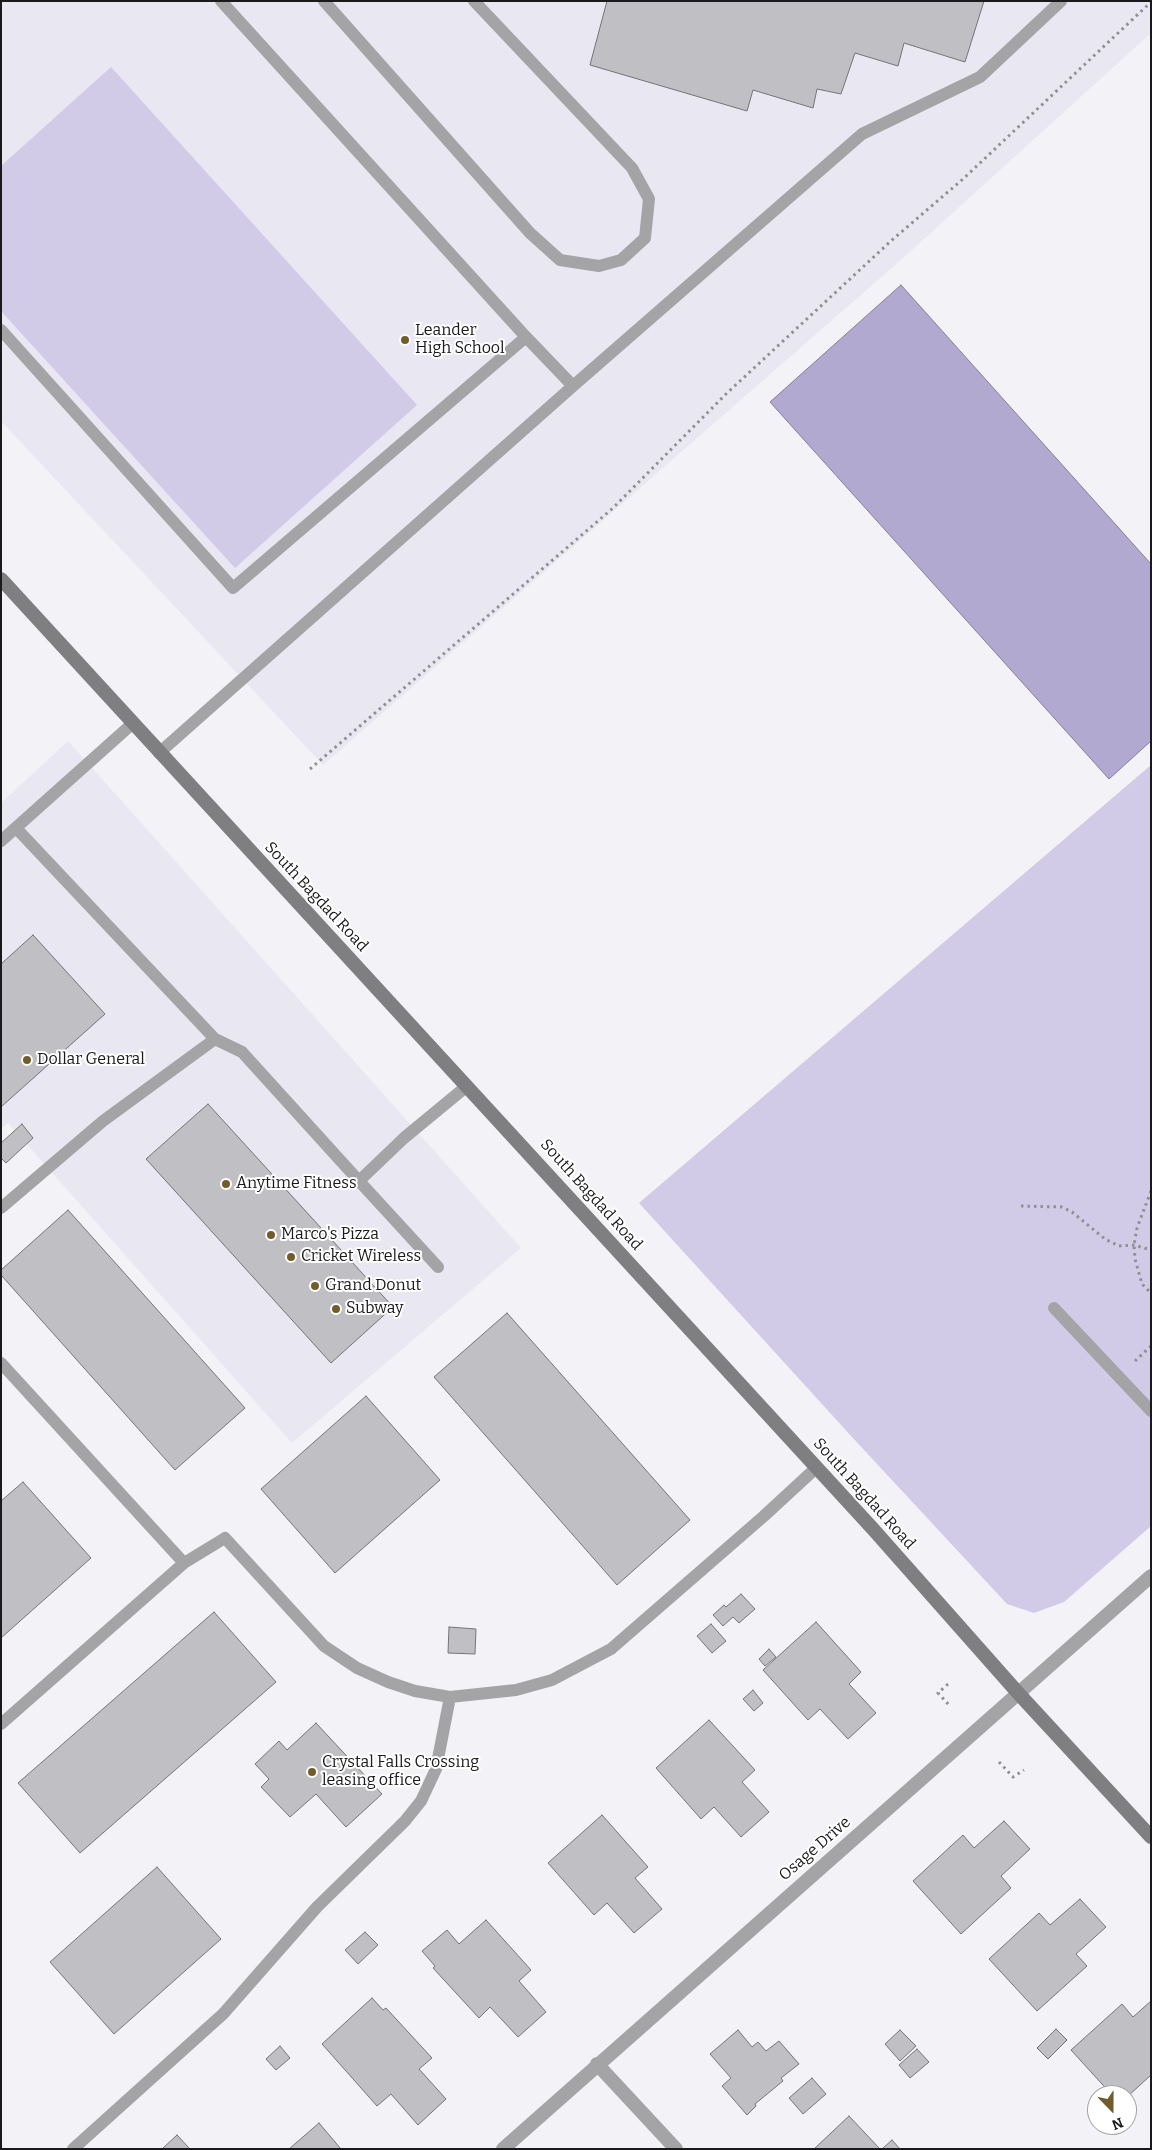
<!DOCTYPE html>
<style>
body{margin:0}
#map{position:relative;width:1152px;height:2150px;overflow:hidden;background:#f3f2f6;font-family:Bitter,serif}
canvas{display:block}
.frame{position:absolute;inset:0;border:2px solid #1a191b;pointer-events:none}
.north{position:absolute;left:1087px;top:2085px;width:50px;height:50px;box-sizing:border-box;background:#fff;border:1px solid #a3a3a4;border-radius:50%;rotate:158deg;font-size:14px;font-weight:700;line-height:20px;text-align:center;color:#1a191b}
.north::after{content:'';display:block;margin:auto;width:18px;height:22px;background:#725c2c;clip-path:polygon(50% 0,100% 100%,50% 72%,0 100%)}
</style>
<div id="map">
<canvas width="1152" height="2150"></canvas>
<div class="frame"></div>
<div class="north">N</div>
</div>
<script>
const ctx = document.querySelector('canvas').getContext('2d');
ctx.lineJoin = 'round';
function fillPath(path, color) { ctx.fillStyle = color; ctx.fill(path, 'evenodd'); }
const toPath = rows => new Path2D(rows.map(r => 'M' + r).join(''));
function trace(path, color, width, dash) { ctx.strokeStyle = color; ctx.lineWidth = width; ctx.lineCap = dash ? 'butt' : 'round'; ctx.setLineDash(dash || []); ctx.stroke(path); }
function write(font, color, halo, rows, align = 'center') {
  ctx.font = font + ' Bitter,serif'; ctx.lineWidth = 4; ctx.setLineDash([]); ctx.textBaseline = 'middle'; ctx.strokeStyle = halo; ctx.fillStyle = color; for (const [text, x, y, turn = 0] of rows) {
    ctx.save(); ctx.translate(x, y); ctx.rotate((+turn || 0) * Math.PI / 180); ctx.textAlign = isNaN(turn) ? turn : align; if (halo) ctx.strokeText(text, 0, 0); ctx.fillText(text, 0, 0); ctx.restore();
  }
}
fillPath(toPath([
 [1,1,1151,1,1151,33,902,259,323,765,1,421],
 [68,741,521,1248,292,1443,8,1123,1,1129,1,803]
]), '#e9e7f2');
fillPath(toPath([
 [111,67,417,405,235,568,1,311,1,166],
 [1151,765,1151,1526,1064,1602,1034,1613,1007,1604,852,1437,639,1203]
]), '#d1cbe7');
const water = toPath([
 [901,285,1151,564,1151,741,1109,779,770,402,901,285]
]);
fillPath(water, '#b2a9d1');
trace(water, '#847e9a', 1);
const building = toPath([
 [607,1,984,1,965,62,904,43,898,66,855,53,841,94,817,89,813,108,753,90,747,111,590,65,607,1],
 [33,935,105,1014,1,1107,1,964,33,935],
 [208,1104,393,1307,331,1363,146,1159,208,1104],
 [22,1124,33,1138,6,1163,1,1158,1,1143,22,1124],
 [68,1210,245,1408,175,1470,1,1275,1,1270,68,1210],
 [507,1313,690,1520,617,1585,434,1377,507,1313],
 [366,1396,440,1480,335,1573,261,1489,366,1396],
 [23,1482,91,1558,1,1638,1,1501,23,1482],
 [741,1594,755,1609,739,1623,733,1617,723,1626,713,1615,724,1605,726,1607,741,1594],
 [214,1612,276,1682,80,1853,18,1783,214,1612],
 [816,1622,861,1672,849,1684,876,1713,848,1739,820,1709,808,1720,763,1670,816,1622],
 [711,1624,726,1641,712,1653,697,1636,711,1624],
 [449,1627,476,1629,475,1654,448,1653,449,1627],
 [769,1649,776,1657,765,1666,759,1659,769,1649],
 [753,1690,763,1703,754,1711,743,1699,753,1690],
 [709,1720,755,1770,742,1782,769,1812,741,1837,714,1807,701,1819,656,1768,709,1720],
 [316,1723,382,1794,346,1827,316,1794,290,1817,261,1787,269,1779,255,1764,279,1741,287,1750,316,1723],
 [602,1815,648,1867,635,1878,662,1909,634,1933,607,1903,594,1915,548,1863,602,1815],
 [1004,1821,1030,1849,1001,1876,1011,1888,961,1934,913,1881,963,1835,974,1848,1004,1821],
 [157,1867,221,1939,114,2034,50,1962,157,1867],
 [1080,1899,1106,1927,1076,1954,1087,1966,1037,2011,989,1959,1039,1913,1050,1925,1080,1899],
 [486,1920,531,1970,519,1981,546,2012,518,2037,490,2007,479,2018,433,1968,435,1966,422,1951,447,1930,459,1944,486,1920],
 [365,1932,378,1945,358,1964,345,1950,365,1932],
 [372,1998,383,2010,386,2008,432,2058,419,2069,446,2099,418,2125,391,2094,377,2106,322,2044,372,1998],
 [1151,2001,1151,2075,1127,2097,1127,2095,1112,2095,1071,2050,1122,2004,1133,2017,1151,2001],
 [1056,2029,1067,2040,1048,2059,1037,2048,1056,2029],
 [738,2030,752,2047,758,2042,766,2051,779,2041,799,2064,781,2078,783,2081,755,2104,756,2106,747,2115,722,2086,731,2078,710,2054,738,2030],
 [900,2030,916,2046,900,2061,885,2044,900,2030],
 [280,2046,290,2058,276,2070,266,2059,280,2046],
 [917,2049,929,2062,910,2078,899,2065,917,2049],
 [812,2078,826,2094,803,2114,789,2098,812,2078],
 [849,2116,880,2149,814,2149,849,2116],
 [319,2123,341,2149,289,2149,319,2123],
 [177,2135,190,2149,162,2149,177,2135],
 [892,2140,900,2149,882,2149,892,2140]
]);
fillPath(building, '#c0bfc3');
trace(building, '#757478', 1);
trace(toPath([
 [310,769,613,508,726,394,892,240,963,179,1151,2],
 [1151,1191,1137,1228,1134,1245,1135,1259,1142,1284,1151,1293],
 [1021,1206,1062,1207,1072,1212,1105,1239,1119,1246,1134,1245,1151,1250],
 [1135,1361,1151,1346],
 [948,1684,938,1693,949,1705],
 [999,1762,1013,1777,1024,1770]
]), '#908f92', 3, [2.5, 4]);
trace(toPath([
 [324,1,530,233,560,260,599,266,621,260,645,238,649,199,632,168,474,1],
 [1,330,233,588,526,337,221,1],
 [526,337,573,386],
 [159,753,573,386,862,134,980,77,1061,1],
 [16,828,215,1039,242,1052,359,1181,404,1138,467,1086],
 [1,841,132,724],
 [359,1181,438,1267],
 [1,1208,103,1121,215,1039],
 [1054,1308,1151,1411],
 [1,1363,184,1563,225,1538,324,1646,357,1668,388,1682,415,1691,450,1697,516,1690,552,1680,611,1649,764,1516,816,1468],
 [1,1724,184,1563],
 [73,2149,223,2014,317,1907,405,1821,421,1801,436,1769,450,1697]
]), '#a4a4a6', 12);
trace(toPath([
 [597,2064,676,2149]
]), '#a4a4a6', 14);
trace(toPath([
 [503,2149,1151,1576]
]), '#a4a4a6', 14);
trace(toPath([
 [1,579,873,1529,1019,1694,1151,1837]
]), '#7f7e81', 14);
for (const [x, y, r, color] of [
 [405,340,5,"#725c2c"],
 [27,1060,5,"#725c2c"],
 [226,1184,5,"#725c2c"],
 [271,1235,5,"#725c2c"],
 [291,1257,5,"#725c2c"],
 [315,1286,5,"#725c2c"],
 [336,1309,5,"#725c2c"],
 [312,1772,5,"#725c2c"]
]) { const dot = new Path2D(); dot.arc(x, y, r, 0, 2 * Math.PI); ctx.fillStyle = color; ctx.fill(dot); trace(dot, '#fff', 2); }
write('16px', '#1a191b', '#fff', [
 ["Leander",415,331],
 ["High School",415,349],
 ["Dollar General",37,1060],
 ["Anytime Fitness",236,1184],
 ["Marco's Pizza",281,1235],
 ["Cricket Wireless",301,1257],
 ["Grand Donut",325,1286],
 ["Subway",346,1309],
 ["Crystal Falls Crossing",322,1763],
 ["leasing office",322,1781]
], 'left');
write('16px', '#1a191b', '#fff', [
 ["South Bagdad Road",316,897,47],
 ["South Bagdad Road",591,1195,48],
 ["South Bagdad Road",864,1494,48],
 ["Osage Drive",815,1849,-41]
]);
</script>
